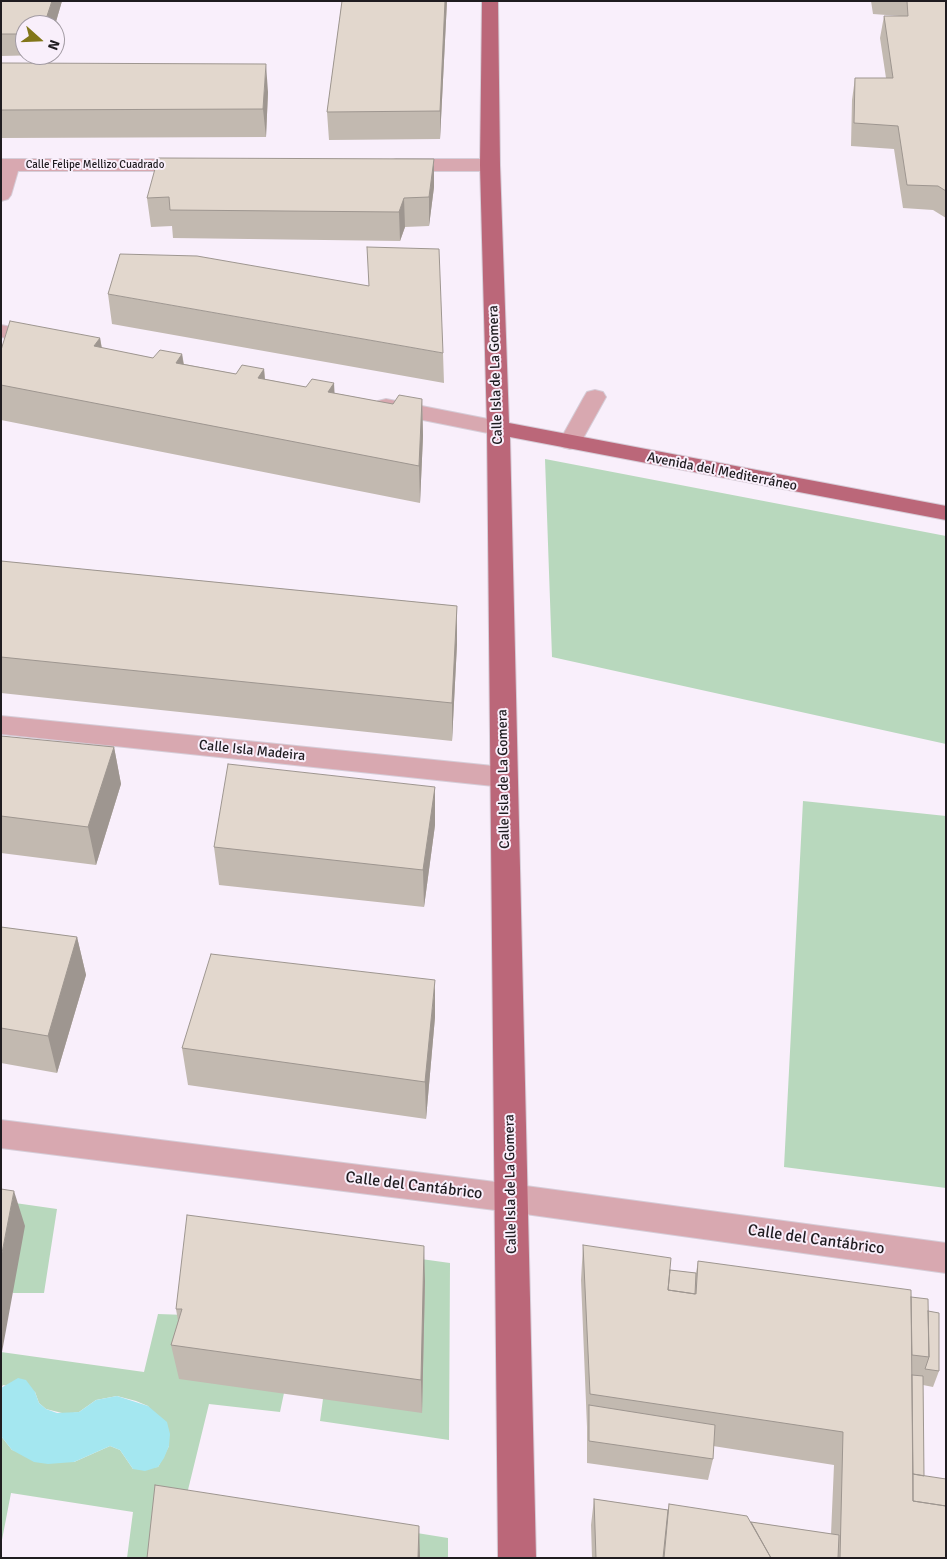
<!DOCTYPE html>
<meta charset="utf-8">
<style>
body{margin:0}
#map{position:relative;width:947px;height:1559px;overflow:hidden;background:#f9effb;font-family:Signika,sans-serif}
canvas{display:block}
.frame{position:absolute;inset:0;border:2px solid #1f1c20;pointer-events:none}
.north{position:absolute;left:15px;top:15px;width:50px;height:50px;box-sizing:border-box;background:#f9effb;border:1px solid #a29ba3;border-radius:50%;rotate:110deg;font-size:14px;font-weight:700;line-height:20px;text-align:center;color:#1f1c20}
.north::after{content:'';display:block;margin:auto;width:18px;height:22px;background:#827619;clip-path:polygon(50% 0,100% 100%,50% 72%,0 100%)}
</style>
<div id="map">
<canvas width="947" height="1559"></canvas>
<div class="frame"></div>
<div class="north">N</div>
</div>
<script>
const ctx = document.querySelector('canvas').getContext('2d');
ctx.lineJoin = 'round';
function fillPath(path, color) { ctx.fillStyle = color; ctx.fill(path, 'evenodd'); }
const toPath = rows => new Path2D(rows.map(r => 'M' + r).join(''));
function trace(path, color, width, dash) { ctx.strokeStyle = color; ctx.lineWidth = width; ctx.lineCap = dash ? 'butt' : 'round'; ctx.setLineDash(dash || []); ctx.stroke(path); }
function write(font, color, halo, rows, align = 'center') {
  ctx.font = font + ' Signika,sans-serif'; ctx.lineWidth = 4; ctx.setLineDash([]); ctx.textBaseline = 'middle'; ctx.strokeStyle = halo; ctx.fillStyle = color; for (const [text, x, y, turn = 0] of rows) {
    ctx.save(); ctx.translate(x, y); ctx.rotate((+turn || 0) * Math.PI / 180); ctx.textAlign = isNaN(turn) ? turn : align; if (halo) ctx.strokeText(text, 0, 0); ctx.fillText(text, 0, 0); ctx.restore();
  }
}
fillPath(toPath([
 [545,459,946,536,946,744,552,657],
 [803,801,946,816,946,1188,784,1167],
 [1,1201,57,1209,44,1293,13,1293],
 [197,1228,450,1263,449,1440,320,1421,323,1399],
 [158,1314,186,1315,284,1393,280,1412,209,1404,187,1494,159,1558,127,1558,133,1512,11,1493,1,1545,1,1436,12,1450,74,1462,110,1446,120,1450,133,1469,158,1467,169,1446,148,1406,136,1401,117,1396,96,1400,79,1412,66,1414,46,1409,39,1403,35,1392,3,1385,1,1388,1,1352,144,1372],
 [311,1516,448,1538,448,1558,420,1558]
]), '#b8d8bd');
fillPath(toPath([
 [18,1378,26,1380,35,1392,39,1403,46,1409,57,1413,79,1412,96,1400,117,1396,148,1406,167,1422,170,1434,169,1446,164,1458,158,1467,145,1471,133,1469,120,1450,110,1446,74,1462,48,1464,34,1462,12,1450,1,1436,1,1388]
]), '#a4e7f0');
const minor = toPath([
 [1,159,193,159,200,161,203,165,200,169,193,171,18,171,11,195,8,199,1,201,1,159],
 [396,159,490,159,497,161,500,165,497,169,490,171,396,171,389,169,386,165,389,161,396,159],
 [1,325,52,335,55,340,52,345,44,346,1,337,1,325],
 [595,390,603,392,606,397,581,442,578,447,570,449,562,447,559,442,584,397,587,392,595,390],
 [386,399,498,421,506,423,509,428,506,433,498,435,378,411,375,406,378,401,386,399],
 [1,716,503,767,513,770,517,777,513,784,503,787,1,734,1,716],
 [1,1120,511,1184,946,1243,946,1273,511,1212,1,1148,1,1120]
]);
const major = toPath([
 [482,1,498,1,500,165,509,423,946,506,946,520,510,437,536,1558,498,1558,487,428,480,165,482,1]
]);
trace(minor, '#d6cdd8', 2);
trace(major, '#d6cdd8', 2);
fillPath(minor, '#d8a8b0');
fillPath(major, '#bb6779');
fillPath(toPath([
 [1,1,62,1,55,25,25,25,25,55,45,55,1,56],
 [342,1,447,1,440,139,329,140,327,112],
 [871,1,946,1,946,218,933,210,903,208,894,149,851,146,852,100,855,78,886,78,880,38,884,16,900,16,873,14],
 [1,63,268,92,266,137,1,138],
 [434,159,434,187,429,226,405,227,400,241,173,238,172,226,151,227,147,198],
 [108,294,443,353,444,383,112,324],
 [100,338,102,348,153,358,182,354,184,364,236,374,264,369,265,379,306,387,334,383,334,393,393,404,422,399,423,436,420,503,1,420,1,350],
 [1,561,457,606,457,644,452,741,1,693],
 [1,736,114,747,121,784,96,865,1,853],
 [435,787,435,825,424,907,219,885,214,847],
 [1,927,77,937,86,975,57,1073,1,1063],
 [435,1017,426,1119,188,1085,182,1048],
 [583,1245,670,1270,696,1273,698,1261,911,1297,928,1311,939,1371,933,1387,923,1385,924,1476,946,1558,592,1558,591,1525,594,1499,668,1510,669,1504,751,1522,831,1534,834,1465,713,1446,713,1459,708,1480,587,1463,587,1427,581,1280],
 [425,1281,422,1413,179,1379,171,1345,178,1321,176,1309]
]), '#c2b9b0');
fillPath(toPath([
 [52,1,62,1,55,25,44,25],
 [445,1,447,1,440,139,440,111],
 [266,64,268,92,266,137,263,109],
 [434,159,434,187,429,226,429,197],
 [404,198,405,227,400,241,399,212],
 [100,338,106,375,94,346],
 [182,354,187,390,176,363],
 [264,369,267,406,258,378],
 [334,383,336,419,328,392],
 [422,399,423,436,420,503,419,466],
 [457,606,457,644,452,741,452,703],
 [114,747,121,784,96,865,88,827],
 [435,787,435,825,424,907,423,870],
 [77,937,86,975,57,1073,48,1036],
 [435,980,435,1017,426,1119,425,1082],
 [14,1191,25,1226,2,1352,1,1350,1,1258],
 [424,1246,425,1281,422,1413,421,1380],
 [419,1526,420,1558,418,1558]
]), '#9e9690');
const building = toPath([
 [1,1,52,1,44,25,25,25,25,34,1,34,1,1],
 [342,1,445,1,440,111,327,112,342,1],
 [907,1,946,1,946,191,938,186,907,185,898,126,854,123,855,78,893,78,884,16,908,16,907,1],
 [1,63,266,64,263,109,1,110,1,63],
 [158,158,434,159,429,197,404,198,399,212,170,210,169,197,147,198,158,158],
 [367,247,439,249,443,353,108,294,120,254,197,256,369,286,367,247],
 [10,321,100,338,94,346,153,358,160,350,182,354,176,363,236,374,242,365,264,369,258,378,306,387,312,379,334,383,328,392,393,404,399,395,422,399,419,466,1,385,1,350,10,321],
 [1,561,457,606,452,703,1,657,1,561],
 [1,736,114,747,88,827,1,816,1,736],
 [228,764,435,787,423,870,214,847,228,764],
 [1,927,77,937,48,1036,1,1028,1,927],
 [211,954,435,980,425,1082,182,1048,211,954],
 [1,1189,14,1191,1,1258,1,1189],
 [187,1215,424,1246,421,1380,171,1345,182,1309,176,1309,187,1215],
 [583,1245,671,1258,668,1290,696,1294,698,1261,911,1290,913,1501,946,1506,946,1558,840,1558,843,1432,590,1394,583,1245],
 [670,1270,696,1273,695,1294,668,1290,670,1270],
 [911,1297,928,1299,929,1357,912,1355,911,1297],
 [928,1311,939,1313,939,1371,925,1369,929,1357,928,1311],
 [912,1375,923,1376,924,1476,913,1474,912,1375],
 [589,1405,715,1425,713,1459,589,1441,589,1405],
 [913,1474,946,1479,946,1506,913,1501,913,1474],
 [155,1485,419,1526,418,1558,147,1558,155,1485],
 [594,1499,668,1510,663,1558,596,1558,594,1499],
 [669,1504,747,1516,771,1558,664,1558,669,1504],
 [751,1522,839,1535,838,1558,771,1558,751,1522]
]);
fillPath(building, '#e2d7cd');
trace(building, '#9e9690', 1);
write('11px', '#1f1c20', '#f9effb', [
 ["Calle Felipe Mellizo Cuadrado",95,165]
]);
write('14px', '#1f1c20', '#f9effb', [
 ["Calle Isla de La Gomera",496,375,-92],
 ["Avenida del Mediterráneo",722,472,11],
 ["Calle Isla Madeira",252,751,6],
 ["Calle Isla de La Gomera",504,779,-91],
 ["Calle Isla de La Gomera",511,1184,-91]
]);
write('16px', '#1f1c20', '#f9effb', [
 ["Calle del Cantábrico",414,1186,7],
 ["Calle del Cantábrico",816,1240,8]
]);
</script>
